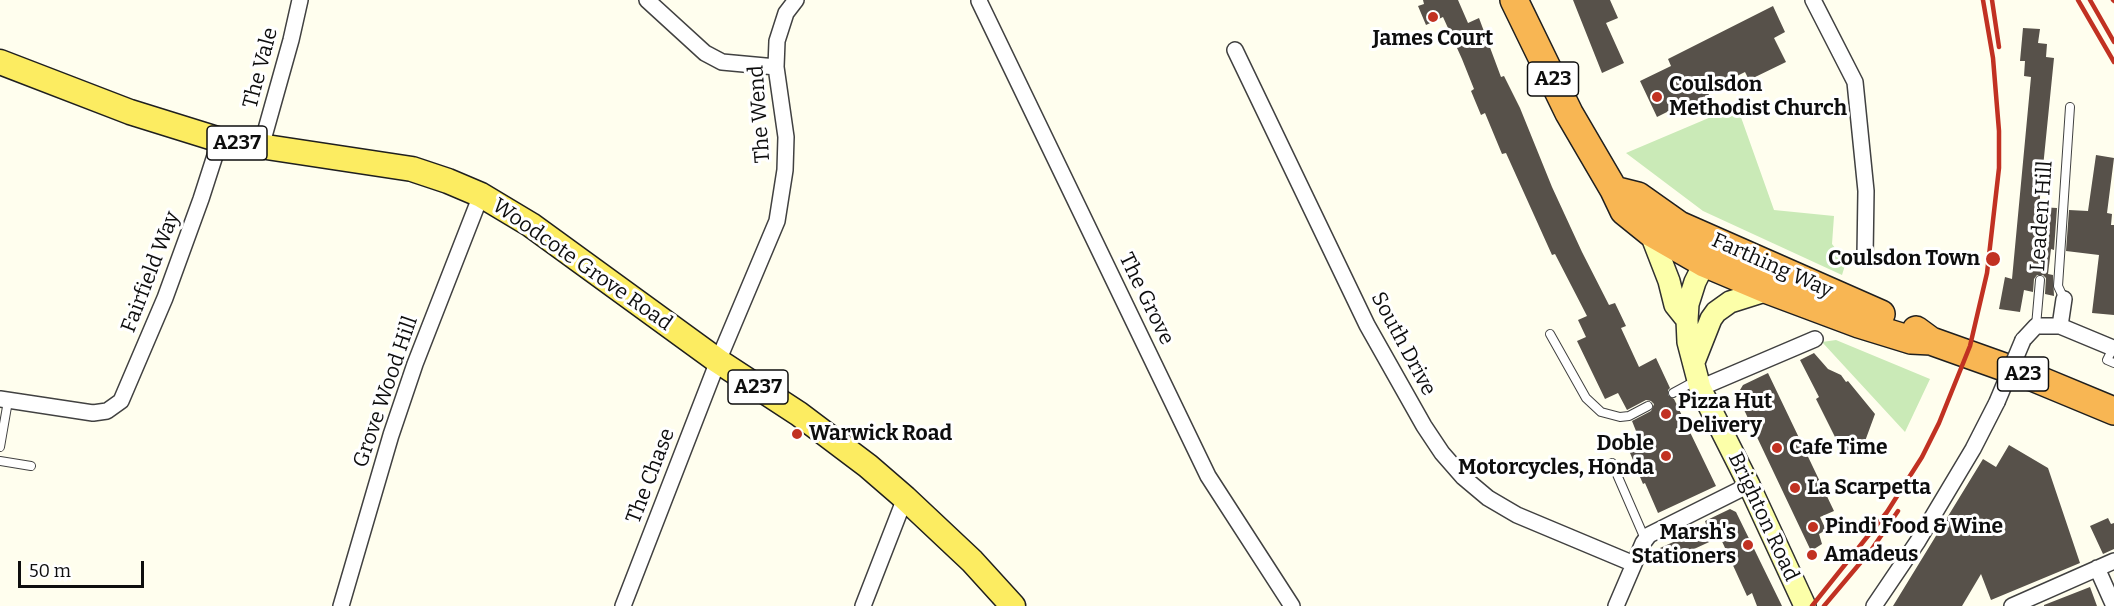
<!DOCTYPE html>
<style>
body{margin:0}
#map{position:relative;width:2114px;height:606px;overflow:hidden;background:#fffeee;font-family:Bitter,serif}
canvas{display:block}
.scale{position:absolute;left:18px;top:561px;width:126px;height:27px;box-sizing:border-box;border:3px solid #0e0e0e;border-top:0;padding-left:8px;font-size:18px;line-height:21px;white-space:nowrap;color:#0e0e0e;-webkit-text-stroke:4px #fff;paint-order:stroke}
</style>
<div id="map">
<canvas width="2114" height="606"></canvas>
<div class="scale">50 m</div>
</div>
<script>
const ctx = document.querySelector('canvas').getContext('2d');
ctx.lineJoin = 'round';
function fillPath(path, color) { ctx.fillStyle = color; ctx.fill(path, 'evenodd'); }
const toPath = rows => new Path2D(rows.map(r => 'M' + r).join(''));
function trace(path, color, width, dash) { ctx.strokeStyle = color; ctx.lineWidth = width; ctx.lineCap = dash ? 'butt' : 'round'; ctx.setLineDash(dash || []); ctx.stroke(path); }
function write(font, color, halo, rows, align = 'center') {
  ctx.font = font + ' Bitter,serif'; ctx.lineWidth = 6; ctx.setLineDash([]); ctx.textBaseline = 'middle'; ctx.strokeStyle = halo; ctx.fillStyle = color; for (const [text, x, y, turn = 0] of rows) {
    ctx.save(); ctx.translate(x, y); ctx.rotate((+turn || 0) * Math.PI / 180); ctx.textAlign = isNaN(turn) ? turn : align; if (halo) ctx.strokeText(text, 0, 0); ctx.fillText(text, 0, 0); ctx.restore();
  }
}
fillPath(toPath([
 [1737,106,1774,210,1834,216,1832,244,1846,262,1842,275,1703,211,1626,153],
 [1836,340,1930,379,1905,432,1822,342]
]), '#caeab7');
fillPath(toPath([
 [1423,0,1458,0,1468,23,1479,18,1501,77,1504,76,1520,108,1552,187,1582,252,1609,305,1615,303,1626,326,1621,328,1639,367,1656,358,1670,388,1668,390,1668,395,1674,399,1716,486,1658,513,1645,483,1643,484,1625,441,1638,436,1632,421,1651,411,1654,404,1651,401,1646,400,1627,410,1618,393,1605,399,1577,341,1586,337,1578,320,1587,316,1555,254,1552,255,1506,153,1502,154,1485,113,1481,115,1471,91,1474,89,1462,59,1443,17,1426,25,1418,6,1424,4],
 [1573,0,1610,0,1618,18,1606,23,1624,63,1602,73],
 [1773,6,1785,32,1774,38,1786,62,1749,80,1745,72,1707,91,1711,99,1692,108,1689,101,1657,117,1640,81,1671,66,1668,59],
 [2023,28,2040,29,2038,43,2047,44,2046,57,2054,58,2039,207,2057,208,2054,250,2051,249,2048,274,2053,275,2054,296,2045,294,2046,278,2043,275,2037,275,2034,279,2033,292,2024,290,2020,312,1999,309,2005,277,2012,279,2031,77,2024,76,2025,61,2020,61],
 [2096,155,2114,158,2107,213,2112,214,2111,225,2114,225,2114,315,2092,313,2099,255,2066,251,2069,210,2088,211],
 [1814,353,1828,369,1841,375,1846,382,1848,381,1875,414,1864,444,1844,455,1816,399,1819,397,1800,360],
 [1768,373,1834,511,1820,517,1826,530,1819,534,1822,544,1811,551,1737,395,1743,385],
 [2009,445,2048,468,2080,563,1991,600,1981,574,1962,606,1893,606,1983,459,1996,467],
 [1730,509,1736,512,1782,606,1757,606,1752,593,1747,596,1720,537,1666,562,1660,548,1707,527,1705,521],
 [2108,518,2111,524,2114,523,2114,549,2103,554,2090,526],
 [2090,587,2097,606,2044,606,2044,605]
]), '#57514a');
const lane = toPath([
 [2064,299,2058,286,2070,107],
 [2036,326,2040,280],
 [1550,334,1586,398,1601,412,1620,417,1629,416,1648,406],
 [2113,348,2107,360,2114,363],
 [1673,393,1697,380],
 [0,447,8,401],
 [0,461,31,466],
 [1612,463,1645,539]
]);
const street = toPath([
 [647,0,705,53,722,62,776,67],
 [1813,0,1855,82,1866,191,1865,256],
 [979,1,1208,476,1292,606],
 [1235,50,1367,325,1424,426,1442,453,1463,477,1488,498,1517,515,1634,564],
 [261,147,291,40,300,0],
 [2060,326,2064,299],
 [2023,340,2036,326,2060,326,2113,348],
 [1700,388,1815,339],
 [0,399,93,413,107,411,121,401,165,298,201,199,220,140],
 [2097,568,2114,606],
 [341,606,391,435,415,364,481,195],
 [623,606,718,361,777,221,785,170,786,137,776,67,777,41,786,13,796,0],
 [863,606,905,498],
 [1616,606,1643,543,1649,535,1749,485],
 [1874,606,1918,541,1973,449,1997,402],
 [2012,606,2114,561]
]);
const secondary = toPath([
 [1650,232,1669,281,1675,305,1687,320],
 [1711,250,1695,282,1688,304,1687,320,1688,342,1700,388,1749,485,1805,606],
 [1694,362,1711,319,1716,312,1730,302,1768,290]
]);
const primary = toPath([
 [0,62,130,112,220,140,412,169,448,181,481,195,531,225,718,361,799,414,868,466,905,498,972,561,1013,606]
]);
const highway = toPath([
 [1514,0,1569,113,1614,190,1624,211,1650,232,1704,263,1768,290,1859,324,1911,340,1931,341],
 [1614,190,1638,196,1679,225,1881,314],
 [1916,330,1931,341,2032,377,2114,411]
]);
trace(lane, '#414141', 10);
trace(street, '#414141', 18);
trace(secondary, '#303030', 24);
trace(primary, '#1f1f1f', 27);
trace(highway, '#1f1f1f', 30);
trace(lane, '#fff', 8);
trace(street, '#fff', 15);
trace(secondary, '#fcffa9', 21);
trace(primary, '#fcec61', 24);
trace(highway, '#f8b653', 27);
trace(toPath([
 [1992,0,1999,47],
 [2078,0,2114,62],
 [2090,0,2114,42],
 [2113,0,2114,1],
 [1812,606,1887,512,1922,457,1939,423,1970,346,1987,273,1999,168,1999,131,1993,58,1983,0],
 [1824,606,1872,549,1898,511]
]), '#c13122', 4.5);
const streetBridge = toPath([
 [1997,402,2023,340]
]);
trace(streetBridge, '#414141', 18, []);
trace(streetBridge, '#fff', 15);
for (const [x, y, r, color] of [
 [1433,17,6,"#c13122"],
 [1657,97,6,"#c13122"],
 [1993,259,8,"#c13122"],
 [1666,414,6,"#c13122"],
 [797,434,6,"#c13122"],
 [1777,448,6,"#c13122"],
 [1666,456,6,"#c13122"],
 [1795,488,6,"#c13122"],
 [1813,527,6,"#c13122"],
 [1748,545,6,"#c13122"],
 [1812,555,6,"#c13122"]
]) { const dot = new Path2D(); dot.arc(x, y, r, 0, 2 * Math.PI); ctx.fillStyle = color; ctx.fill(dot); trace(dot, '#fff', 2); }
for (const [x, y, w] of [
 [1553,79,51],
 [237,143,60],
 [2023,374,51],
 [758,387,60]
]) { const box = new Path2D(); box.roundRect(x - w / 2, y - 17, w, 34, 4.5); ctx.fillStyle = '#fff'; ctx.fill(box); trace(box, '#0e0e0e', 1.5); }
write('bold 20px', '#0e0e0e', null, [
 ["A23",1553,79],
 ["A237",237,143],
 ["A23",2023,374],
 ["A237",758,387]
]);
write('bold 21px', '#0e0e0e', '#fff', [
 ["James Court",1433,39,"center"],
 ["Coulsdon",1669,85],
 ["Methodist Church",1669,109],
 ["Coulsdon Town",1980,259,"right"],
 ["Pizza Hut",1678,402],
 ["Delivery",1678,426],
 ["Warwick Road",809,434],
 ["Doble",1654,444,"right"],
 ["Motorcycles, Honda",1654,468,"right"],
 ["Cafe Time",1789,448],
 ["La Scarpetta",1807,488],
 ["Pindi Food & Wine",1825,527],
 ["Marsh's",1736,533,"right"],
 ["Stationers",1736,557,"right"],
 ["Amadeus",1824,555]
], 'left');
write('21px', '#0e0e0e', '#fff', [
 ["The Vale",261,68,-75],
 ["The Wend",760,114,-94],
 ["Leaden Hill",2042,216,-86],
 ["Woodcote Grove Road",582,265,35],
 ["Farthing Way",1772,266,24],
 ["Fairfield Way",151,272,-69],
 ["The Grove",1146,299,64],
 ["South Drive",1403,344,62],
 ["Grove Wood Hill",386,392,-71],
 ["The Chase",651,476,-69],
 ["Brighton Road",1763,517,65]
]);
</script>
